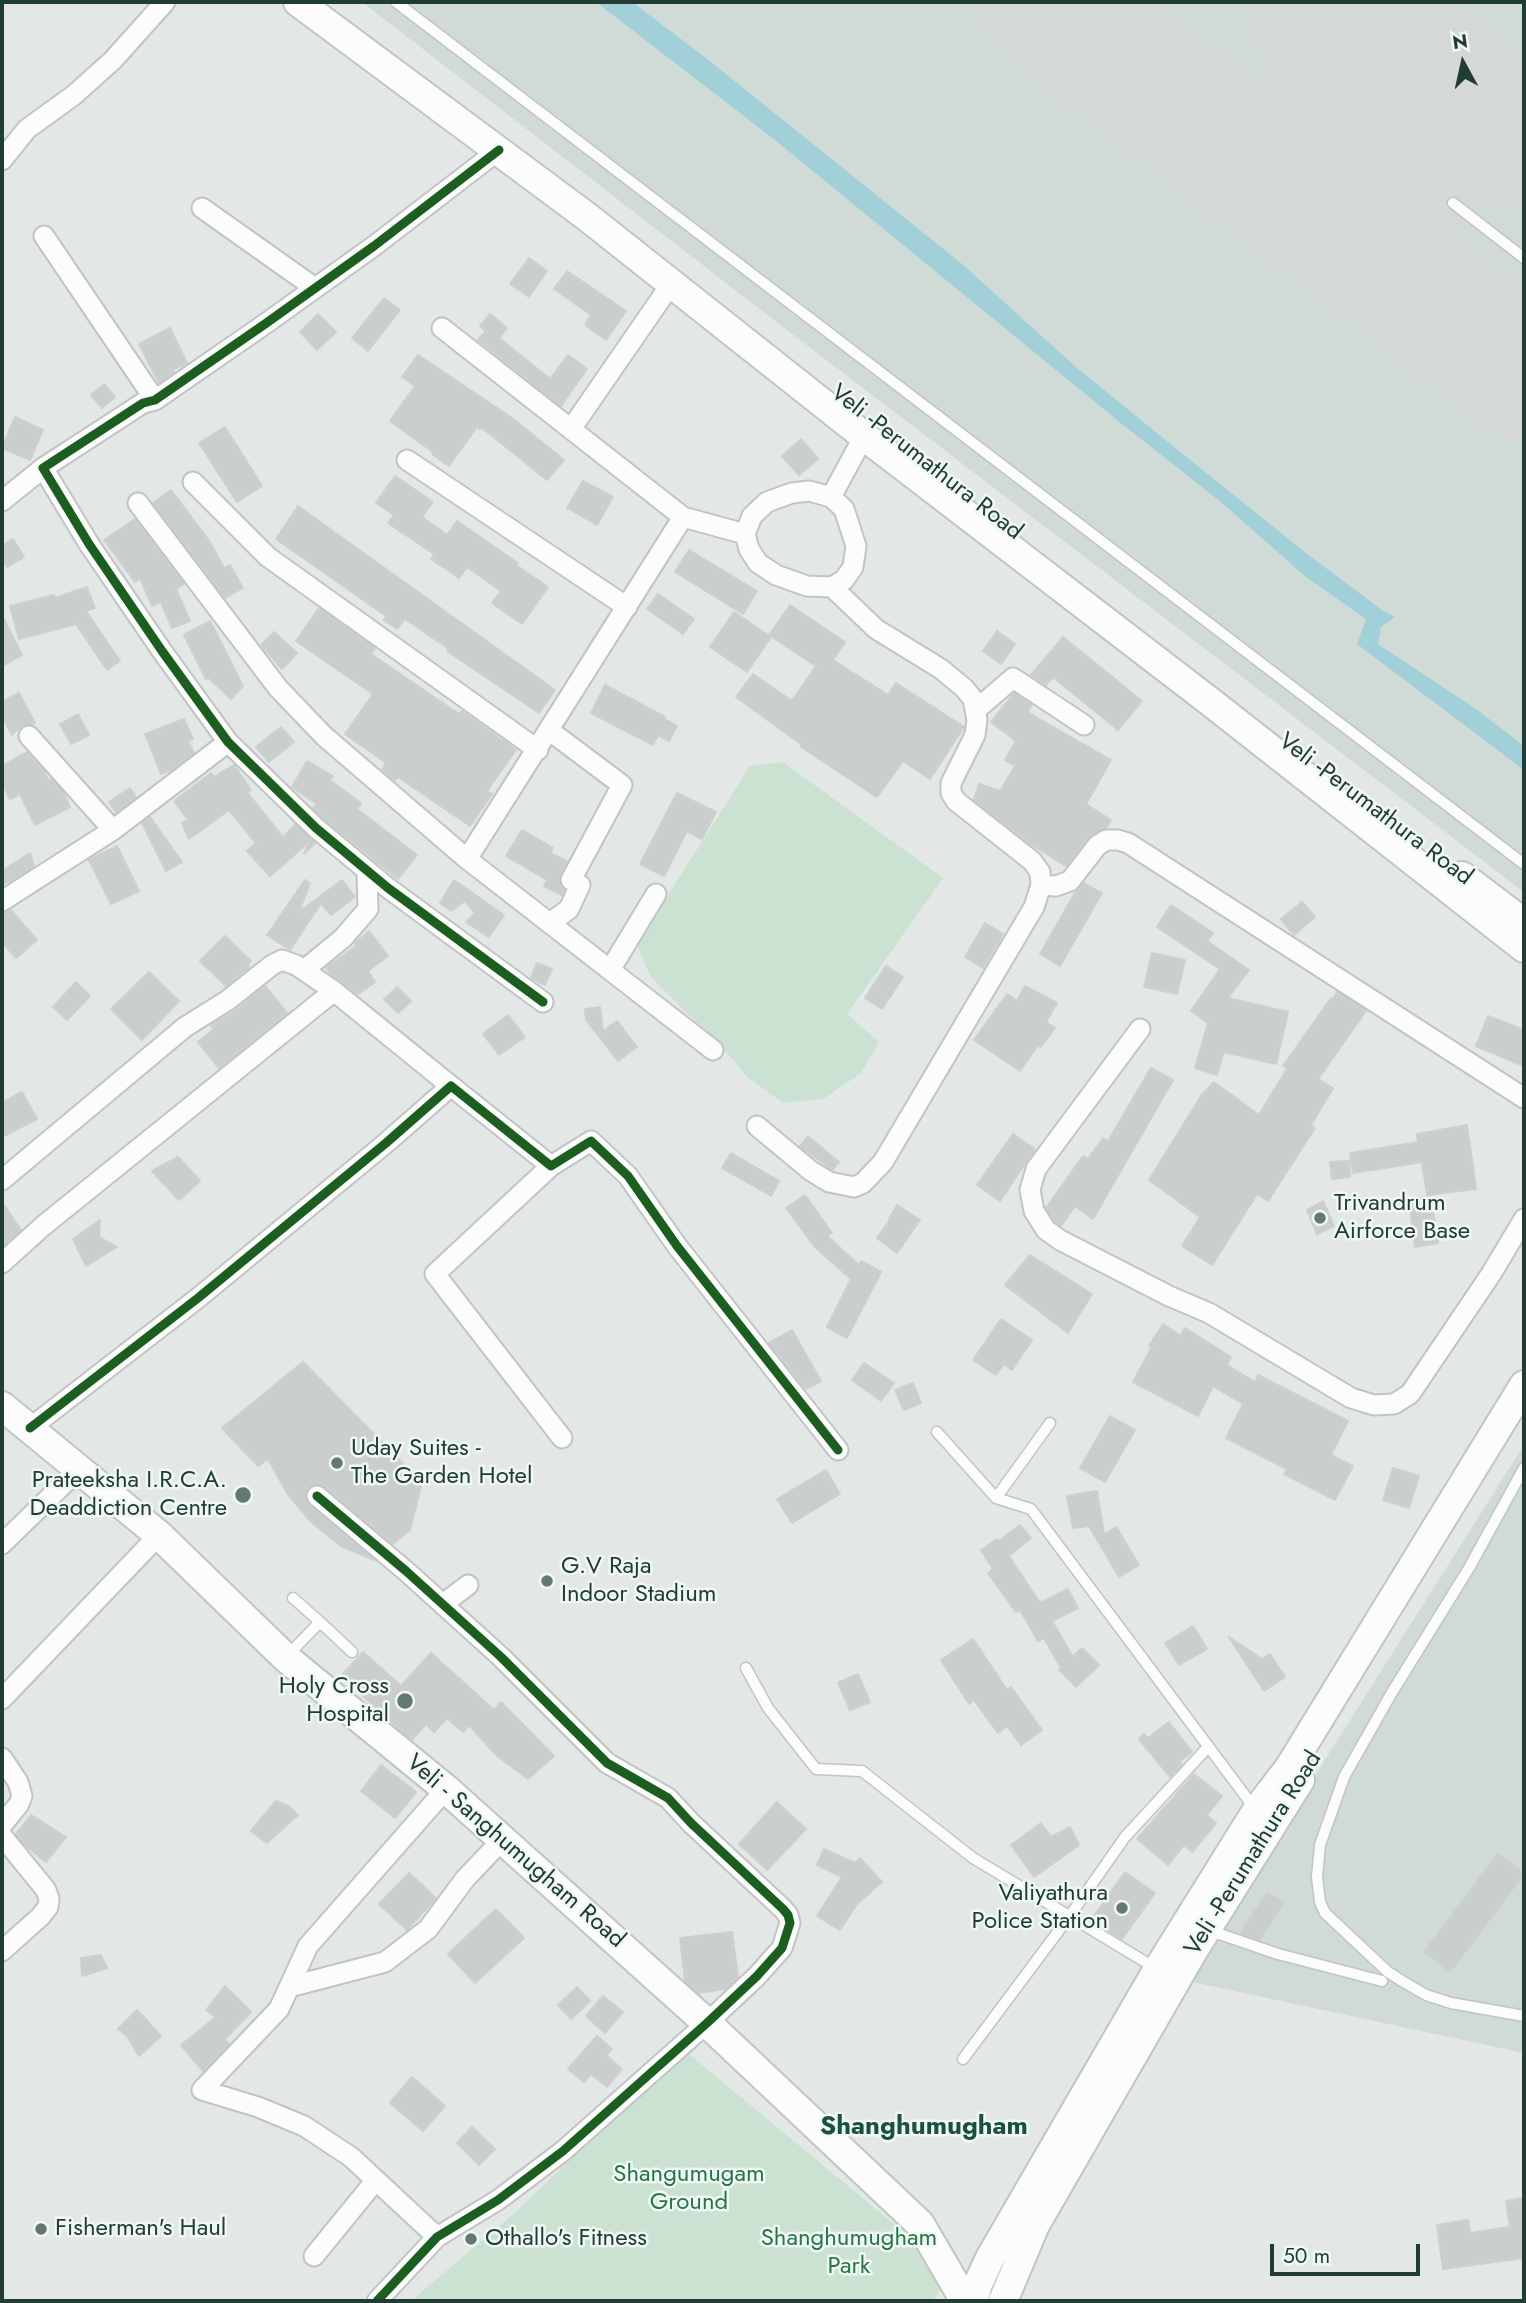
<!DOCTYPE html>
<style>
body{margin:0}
#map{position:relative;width:1526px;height:2303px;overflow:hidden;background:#e3e8e6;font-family:Jost,sans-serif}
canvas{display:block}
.frame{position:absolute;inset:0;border:4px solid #203c35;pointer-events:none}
.north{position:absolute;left:1428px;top:28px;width:70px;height:70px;-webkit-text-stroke:5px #f0f8f4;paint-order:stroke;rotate:352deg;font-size:19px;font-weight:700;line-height:28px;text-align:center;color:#203c35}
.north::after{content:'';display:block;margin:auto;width:24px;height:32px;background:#203c35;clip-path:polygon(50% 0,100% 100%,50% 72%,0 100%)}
.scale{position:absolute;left:1270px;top:2244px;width:150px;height:32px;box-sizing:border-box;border:4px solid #203c35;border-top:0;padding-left:9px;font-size:21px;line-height:24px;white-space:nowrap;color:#203c35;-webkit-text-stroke:5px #f0f8f4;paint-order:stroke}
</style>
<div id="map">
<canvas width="1526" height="2303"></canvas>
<div class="frame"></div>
<div class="north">N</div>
<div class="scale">50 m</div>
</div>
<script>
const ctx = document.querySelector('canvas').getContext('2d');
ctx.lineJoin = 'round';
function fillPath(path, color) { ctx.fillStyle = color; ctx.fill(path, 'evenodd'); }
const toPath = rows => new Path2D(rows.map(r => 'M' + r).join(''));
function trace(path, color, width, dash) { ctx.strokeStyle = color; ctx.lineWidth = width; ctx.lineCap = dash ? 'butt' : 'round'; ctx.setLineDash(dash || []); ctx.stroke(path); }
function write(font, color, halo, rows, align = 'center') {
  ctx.font = font + ' Jost,sans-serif'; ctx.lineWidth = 5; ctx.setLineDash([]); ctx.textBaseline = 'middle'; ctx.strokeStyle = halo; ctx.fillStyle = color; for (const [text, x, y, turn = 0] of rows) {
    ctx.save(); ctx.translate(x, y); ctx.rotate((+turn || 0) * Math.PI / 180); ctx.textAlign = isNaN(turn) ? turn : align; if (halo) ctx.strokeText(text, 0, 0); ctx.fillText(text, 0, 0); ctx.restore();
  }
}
fillPath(toPath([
 [362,2,1524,2,1524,892,783,327],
 [1524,1445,1524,2053,1188,1981,1328,1755]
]), '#d0dad6');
fillPath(toPath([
 [783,762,943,878,847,1014,879,1042,861,1073,823,1099,783,1103,746,1076,731,1057,650,976,637,944,750,766],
 [684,2050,936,2259,940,2289,933,2301,411,2301,518,2210]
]), '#cbe2d2');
fillPath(toPath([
 [596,2,632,2,706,58,962,264,1077,368,1163,438,1307,554,1382,610,1395,617,1381,627,1378,644,1476,709,1524,746,1524,770,1357,644,1366,619,1306,577,1221,502,1122,424,775,140]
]), '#a1d0d9');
trace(toPath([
 [1281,2,1281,25,1286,49,1295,71,1306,87,1453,203]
]), '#d4d9d8', 54);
trace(toPath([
 [1042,2,1524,373],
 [1341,2,1524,143]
]), '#d4d9d8', 135);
const building = toPath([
 [529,258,547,271,529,297,510,284,529,258],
 [567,271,626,311,606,340,585,325,591,315,554,289,567,271],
 [384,298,400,310,368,351,352,338,384,298],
 [318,314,336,332,317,350,300,332,318,314],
 [490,314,507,328,499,338,550,379,568,355,587,369,561,406,478,340,486,331,480,326,490,314],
 [170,328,187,363,172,370,174,372,159,383,139,344,170,328],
 [418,355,512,418,564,460,547,480,481,427,480,429,477,427,449,466,432,454,433,452,390,421,415,386,402,377,418,355],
 [104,384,115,397,102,408,91,395,104,384],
 [15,417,43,430,30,460,2,448,15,417],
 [225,427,262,486,237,502,199,443,225,427],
 [801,439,818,459,799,475,782,456,801,439],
 [395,476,433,502,422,517,447,535,457,521,518,563,516,565,548,587,522,624,492,603,501,591,467,567,459,578,431,559,434,554,388,523,394,515,376,503,395,476],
 [583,481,613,497,597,525,567,508,583,481],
 [171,490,210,542,224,568,230,565,243,588,225,598,153,503,171,490],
 [298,506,555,690,539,713,447,651,449,649,405,619,397,629,384,620,386,616,276,539,298,506],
 [135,519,184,584,176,589,190,621,172,628,161,602,152,606,140,578,135,582,104,540,135,519],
 [13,539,24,557,7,567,2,558,2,546,13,539],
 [689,550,757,591,743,614,675,572,689,550],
 [87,587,95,608,86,611,120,661,107,670,76,624,19,639,10,606,54,595,55,598,87,587],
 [658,594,694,619,683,634,647,609,658,594],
 [790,605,845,642,833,660,888,695,896,683,964,727,930,779,903,761,877,797,801,747,802,745,736,697,753,674,792,701,816,666,769,635,790,605],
 [319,608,375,648,371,654,459,714,462,711,516,750,487,791,492,794,470,826,398,777,395,780,391,777,382,769,386,763,345,734,373,694,296,641,319,608],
 [734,612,771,637,747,672,710,647,734,612],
 [2,615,22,655,2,666,2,615],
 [210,621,243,686,231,699,209,678,206,679,184,635,210,621],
 [997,631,1015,644,1001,664,983,651,997,631],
 [274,632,297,653,282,669,261,645,274,632],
 [1063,637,1142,701,1118,730,1053,677,1046,685,1031,675,1063,637],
 [605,685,665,717,664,719,677,726,669,741,658,735,653,745,591,713,605,685],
 [19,693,35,723,21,726,12,735,2,716,2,702,19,693],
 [1014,693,1032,705,1027,712,1111,760,1086,804,1111,820,1106,828,1088,838,1066,866,1029,843,974,800,979,784,1000,791,1015,766,1005,760,1016,741,991,722,1014,693],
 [78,714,89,735,71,744,60,724,78,714],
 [184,719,193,739,188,741,194,753,173,769,161,774,145,734,184,719],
 [281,727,294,742,269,762,256,747,281,727],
 [27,752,44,771,49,781,51,779,63,792,70,807,35,825,20,794,10,799,2,783,2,766,27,752],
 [307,761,333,776,330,780,361,803,357,809,417,855,398,879,324,819,313,808,317,804,292,787,307,761],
 [234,765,251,790,247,792,283,837,295,825,315,843,304,854,309,842,270,876,247,851,256,843,229,810,189,839,182,823,188,820,174,801,211,773,214,777,234,765],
 [130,788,136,797,116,812,109,802,130,788],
 [677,793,716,812,702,839,687,831,664,876,640,864,677,793],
 [150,817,182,862,166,871,142,823,150,817],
 [522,830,553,848,550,853,567,861,559,880,564,890,562,895,544,886,547,880,506,856,522,830],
 [117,846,139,891,111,904,89,860,117,846],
 [30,853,34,866,12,880,2,884,2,871,30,853],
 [305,880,310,883,299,912,342,880,355,897,331,915,321,903,290,950,267,935,305,880],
 [454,880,504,915,489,937,466,922,475,913,465,901,451,911,440,903,454,880],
 [1084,883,1102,893,1060,966,1040,954,1076,891,1084,883],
 [1302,902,1315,917,1294,935,1281,919,1302,902],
 [1171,905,1213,933,1207,941,1249,970,1228,998,1288,1012,1276,1064,1224,1052,1217,1075,1195,1068,1208,1023,1191,1011,1220,969,1157,927,1171,905],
 [11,910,37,940,16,958,2,942,2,913,11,910],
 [985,923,1003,934,983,968,965,957,985,923],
 [369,931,388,956,368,971,375,982,358,994,331,974,326,968,356,946,355,943,369,931],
 [225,936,251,961,248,965,249,967,226,986,200,961,225,936],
 [1152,953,1185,960,1177,994,1144,987,1152,953],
 [537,963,552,969,545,985,531,978,537,963],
 [886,966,903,977,882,1009,865,998,886,966],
 [149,972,179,1001,142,1040,111,1009,149,972],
 [76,982,90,996,67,1020,53,1007,76,982],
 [265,986,287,1013,219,1068,198,1042,214,1029,211,1025,236,1010,265,986],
 [1025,986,1057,1003,1046,1022,1055,1028,1041,1047,1038,1045,1020,1071,974,1040,1007,994,1017,1001,1025,986],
 [397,987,411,1001,398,1013,384,999,397,987],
 [1337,992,1366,1011,1318,1079,1333,1088,1311,1125,1315,1128,1268,1201,1257,1194,1212,1265,1182,1246,1200,1217,1149,1180,1201,1096,1214,1082,1259,1115,1288,1067,1283,1066,1331,998,1333,999,1337,992],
 [600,1007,603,1031,617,1021,637,1047,618,1061,586,1020,585,1009,600,1007],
 [508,1015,525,1037,499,1055,483,1034,508,1015],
 [1488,1016,1524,1030,1524,1066,1476,1046,1488,1016],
 [1151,1068,1173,1080,1093,1219,1075,1206,1061,1226,1055,1221,1046,1208,1083,1156,1088,1159,1103,1138,1108,1141,1151,1068],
 [22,1092,37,1119,2,1137,2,1103,22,1092],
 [1467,1125,1476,1189,1427,1195,1422,1162,1353,1173,1350,1153,1418,1142,1417,1134,1467,1125],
 [1013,1134,1035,1149,1000,1201,977,1185,1013,1134],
 [808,1136,839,1162,832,1170,800,1146,808,1136],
 [731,1153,779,1181,771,1196,722,1168,731,1153],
 [178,1157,200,1181,179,1200,152,1171,178,1157],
 [1349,1161,1350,1177,1332,1179,1330,1162,1349,1161],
 [805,1195,832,1233,827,1236,859,1265,861,1261,881,1272,847,1338,827,1327,851,1279,814,1246,786,1208,805,1195],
 [1431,1196,1438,1243,1415,1247,1409,1199,1431,1196],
 [1323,1201,1334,1226,1317,1234,1307,1210,1323,1201],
 [2,1202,21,1230,2,1247,2,1202],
 [897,1205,920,1220,897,1253,877,1238,890,1220,889,1219,897,1205],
 [100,1220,99,1237,117,1247,86,1266,73,1239,100,1220],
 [1030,1255,1092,1294,1068,1333,1005,1285,1030,1255],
 [1001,1319,1032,1340,1012,1370,1004,1364,996,1375,973,1360,1001,1319],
 [1163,1324,1181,1336,1185,1328,1231,1357,1227,1365,1255,1382,1258,1375,1348,1421,1331,1455,1353,1466,1335,1500,1284,1474,1287,1469,1226,1438,1243,1404,1213,1386,1198,1416,1133,1382,1152,1347,1149,1346,1163,1324],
 [792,1330,821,1381,806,1389,769,1343,792,1330],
 [303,1362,422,1483,410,1530,393,1544,325,1487,314,1484,307,1489,305,1499,309,1505,374,1560,341,1546,310,1521,287,1493,268,1459,258,1466,222,1428,303,1362],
 [864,1363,894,1383,881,1401,852,1380,864,1363],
 [913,1383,921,1403,904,1410,895,1390,913,1383],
 [1110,1416,1135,1430,1105,1482,1080,1468,1110,1416],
 [1393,1468,1419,1476,1409,1508,1383,1500,1393,1468],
 [826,1470,840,1494,792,1523,777,1499,826,1470],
 [1097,1491,1104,1534,1116,1527,1139,1565,1119,1577,1089,1526,1073,1528,1067,1496,1097,1491],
 [1020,1525,1031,1538,1009,1556,1040,1603,1068,1589,1078,1608,1052,1621,1073,1657,1082,1648,1099,1665,1076,1687,1059,1670,1061,1668,1044,1638,1038,1641,1020,1610,1016,1612,988,1573,993,1569,981,1550,997,1539,999,1541,1020,1525],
 [1193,1626,1207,1649,1179,1665,1165,1643,1193,1626],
 [1229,1637,1262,1659,1270,1654,1285,1677,1264,1691,1229,1637],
 [973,1639,1007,1690,1011,1687,1042,1730,1021,1745,1007,1726,998,1733,974,1700,969,1704,941,1660,973,1639],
 [363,1652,401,1686,431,1653,494,1710,501,1702,554,1756,528,1779,496,1755,469,1725,463,1732,447,1718,434,1732,426,1724,412,1740,341,1676,363,1652],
 [858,1674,870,1702,850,1710,838,1683,858,1674],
 [1169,1722,1192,1752,1179,1762,1182,1764,1170,1777,1139,1739,1144,1734,1148,1738,1169,1722],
 [381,1765,416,1792,395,1818,361,1791,381,1765],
 [1194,1774,1222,1796,1207,1815,1216,1823,1192,1852,1184,1845,1168,1865,1137,1839,1194,1774],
 [276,1801,288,1806,298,1815,267,1843,251,1831,276,1801],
 [777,1802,806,1829,767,1870,739,1844,777,1802],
 [31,1815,66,1837,46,1862,26,1846,16,1834,31,1815],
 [1041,1823,1051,1837,1070,1827,1079,1845,1034,1877,1011,1845,1041,1823],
 [824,1849,855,1863,860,1858,882,1882,857,1904,840,1930,817,1916,842,1877,817,1865,824,1849],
 [1498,1853,1524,1874,1450,1972,1424,1952,1498,1853],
 [1125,1872,1155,1893,1122,1939,1091,1920,1125,1872],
 [409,1873,436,1898,407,1930,379,1904,409,1873],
 [1267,1893,1284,1903,1259,1940,1244,1935,1241,1932,1267,1893],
 [496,1909,524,1938,475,1983,448,1954,496,1909],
 [732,1932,738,1977,725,1989,698,1993,685,1981,680,1938,732,1932],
 [101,1955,107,1968,82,1976,81,1958,101,1955],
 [225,1986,251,2012,225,2039,229,2044,203,2071,181,2045,216,2017,206,2010,225,1986],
 [577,1987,590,2001,571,2019,558,2005,577,1987],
 [603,1996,623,2012,605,2033,586,2016,603,1996],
 [137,2010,161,2036,139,2056,127,2036,118,2029,137,2010],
 [597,2036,612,2049,606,2055,622,2069,607,2087,591,2074,584,2082,568,2069,597,2036],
 [412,2077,445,2106,423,2131,390,2103,412,2077],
 [472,2127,495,2149,479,2165,457,2143,472,2127],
 [1524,2198,1524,2258,1443,2269,1437,2225,1468,2220,1470,2233,1510,2227,1506,2201,1524,2198]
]);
fillPath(building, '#cacfcd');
trace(building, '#cbd1cf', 2);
const lane = toPath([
 [396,2,1524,864],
 [1453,203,1524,258],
 [937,1432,996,1498,1031,1509,1255,1809],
 [1524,1468,1469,1568,1391,1694,1344,1777,1320,1845,1317,1877,1320,1902,1325,1913,1388,1972,1402,1981,1426,1995,1451,2003,1524,2016],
 [996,1498,1050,1423],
 [320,1622,352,1652],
 [288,1655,320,1622,293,1598],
 [746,1668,768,1708,816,1769,862,1771,973,1858,1157,1969],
 [1208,1930,1278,1954,1382,1981],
 [963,2059,1069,1917,1125,1837,1208,1747]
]);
const street = toPath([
 [499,150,374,246,265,324,155,400,143,403,43,468,89,544,162,651,228,742,316,828,388,888,543,1002],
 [2,160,27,129,74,95,113,60,165,2],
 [202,208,315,288],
 [44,236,155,400],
 [442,328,683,517,745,534],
 [571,429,671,284],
 [407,460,627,607],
 [193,482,268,557,538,750],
 [809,491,831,497,844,509,856,546,853,567,844,580,832,587,807,586,776,575,758,563,749,549,745,534,752,516,767,502,792,493,809,491],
 [831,497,864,436],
 [2,501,43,468],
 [138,503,278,688,324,736,467,859,713,1050],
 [977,709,1013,678,1084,725],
 [29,736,113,830],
 [467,859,683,517],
 [1041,885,1056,886,1070,881,1097,846,1106,840,1118,840,1128,843,1524,1098],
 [2,901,113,830,228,742],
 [550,923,569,909,580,885,571,880,622,785,550,731],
 [304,970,343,938,368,909,367,871],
 [610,970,656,894],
 [1140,1029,1036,1169,1030,1190,1034,1211,1046,1230,1060,1240,1169,1296,1209,1313,1351,1398,1374,1405,1394,1404,1410,1394,1491,1274,1524,1219],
 [757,1126,811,1171,829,1182,854,1187,863,1183,883,1162,1034,907,1041,885,1040,872,1032,861,956,801,951,793,951,783,975,735,977,720,973,699,964,688,941,669,876,629,832,587],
 [551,1166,435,1274,562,1438],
 [2,1180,185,1027,228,1000,272,965,282,960,296,965,334,991,451,1086],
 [2,1263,43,1226,334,991],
 [30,1428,198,1298,386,1143,451,1086,551,1166,591,1141,628,1176,677,1246,838,1450],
 [317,1496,406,1571,501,1657,607,1763,668,1798,691,1823,783,1909,788,1915,790,1923,782,1948,757,1976,707,2023,563,2151,498,2200,437,2237,377,2301],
 [2,1544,80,1468],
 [443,1604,468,1585],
 [2,1699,159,1535],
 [2,1758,18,1782,22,1796,19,1804,2,1825],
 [2,1836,46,1890,49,1899,48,1907,40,1917,2,1951],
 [289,1987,385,1962,428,1929,465,1879,503,1839],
 [437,2237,351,2157,304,2126,258,2107,202,2090,279,2009,308,1946,446,1789],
 [314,2256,376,2180]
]);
const secondary = toPath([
 [298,2,586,216,864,436,1208,700,1524,948],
 [1462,876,1524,923],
 [2,1406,159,1535,286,1658,446,1789,707,2023,920,2224,965,2301],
 [973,2301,978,2284,990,2258,1158,1969,1259,1807,1289,1768,1524,1385],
 [1003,2301,1035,2225,1193,1951,1300,1780]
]);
trace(lane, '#c0c5c3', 13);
trace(street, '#c0c5c3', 23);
trace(secondary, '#bec6c3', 32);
trace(lane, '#fbfcfb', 10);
trace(street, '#fbfcfb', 19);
trace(secondary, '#fbfcfb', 28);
trace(toPath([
 [499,150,374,246,265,324,155,400,143,403,43,468,89,544,162,651,228,742,316,828,388,888,543,1002],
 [30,1428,198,1298,386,1143,451,1086,551,1166,591,1141,628,1176,677,1246,838,1450],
 [317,1496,406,1571,501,1657,607,1763,668,1798,691,1823,783,1909,788,1915,790,1923,782,1948,757,1976,707,2023,563,2151,498,2200,437,2237,377,2301]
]), '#1b5e20', 9);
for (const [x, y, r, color] of [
 [1320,1218,7,"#647873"],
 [337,1463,7,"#647873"],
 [243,1495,9,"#647873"],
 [547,1581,7,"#647873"],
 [405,1701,9,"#647873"],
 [1122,1908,7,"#647873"],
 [41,2229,7,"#647873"],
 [471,2239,7,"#647873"]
]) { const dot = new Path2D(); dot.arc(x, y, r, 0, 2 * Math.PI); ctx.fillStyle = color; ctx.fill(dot); trace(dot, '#f0f8f4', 2.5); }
write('24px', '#203c35', '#f0f8f4', [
 ["Veli -Perumathura Road",926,463,38],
 ["Veli -Perumathura Road",1375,810,37],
 ["Veli - Sanghumugham Road",515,1852,41],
 ["Veli -Perumathura Road",1254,1854,-58]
]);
write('24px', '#203c35', '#f0f8f4', [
 ["Trivandrum",1334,1204],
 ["Airforce Base",1334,1232],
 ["Uday Suites -",351,1449],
 ["The Garden Hotel",351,1477],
 ["Prateeksha I.R.C.A.",227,1481,"right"],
 ["Deaddiction Centre",227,1509,"right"],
 ["G.V Raja",561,1567],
 ["Indoor Stadium",561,1595],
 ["Holy Cross",389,1687,"right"],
 ["Hospital",389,1715,"right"],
 ["Valiyathura",1108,1894,"right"],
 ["Police Station",1108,1922,"right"],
 ["Fisherman's Haul",55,2229],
 ["Othallo's Fitness",485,2239]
], 'left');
write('24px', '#297447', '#f0f8f4', [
 ["Shangumugam",689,2175],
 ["Ground",689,2203],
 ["Shanghumugham",849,2239],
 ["Park",849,2267]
]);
write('bold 26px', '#1b4f43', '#f0f8f4', [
 ["Shanghumugham",924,2128]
]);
</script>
